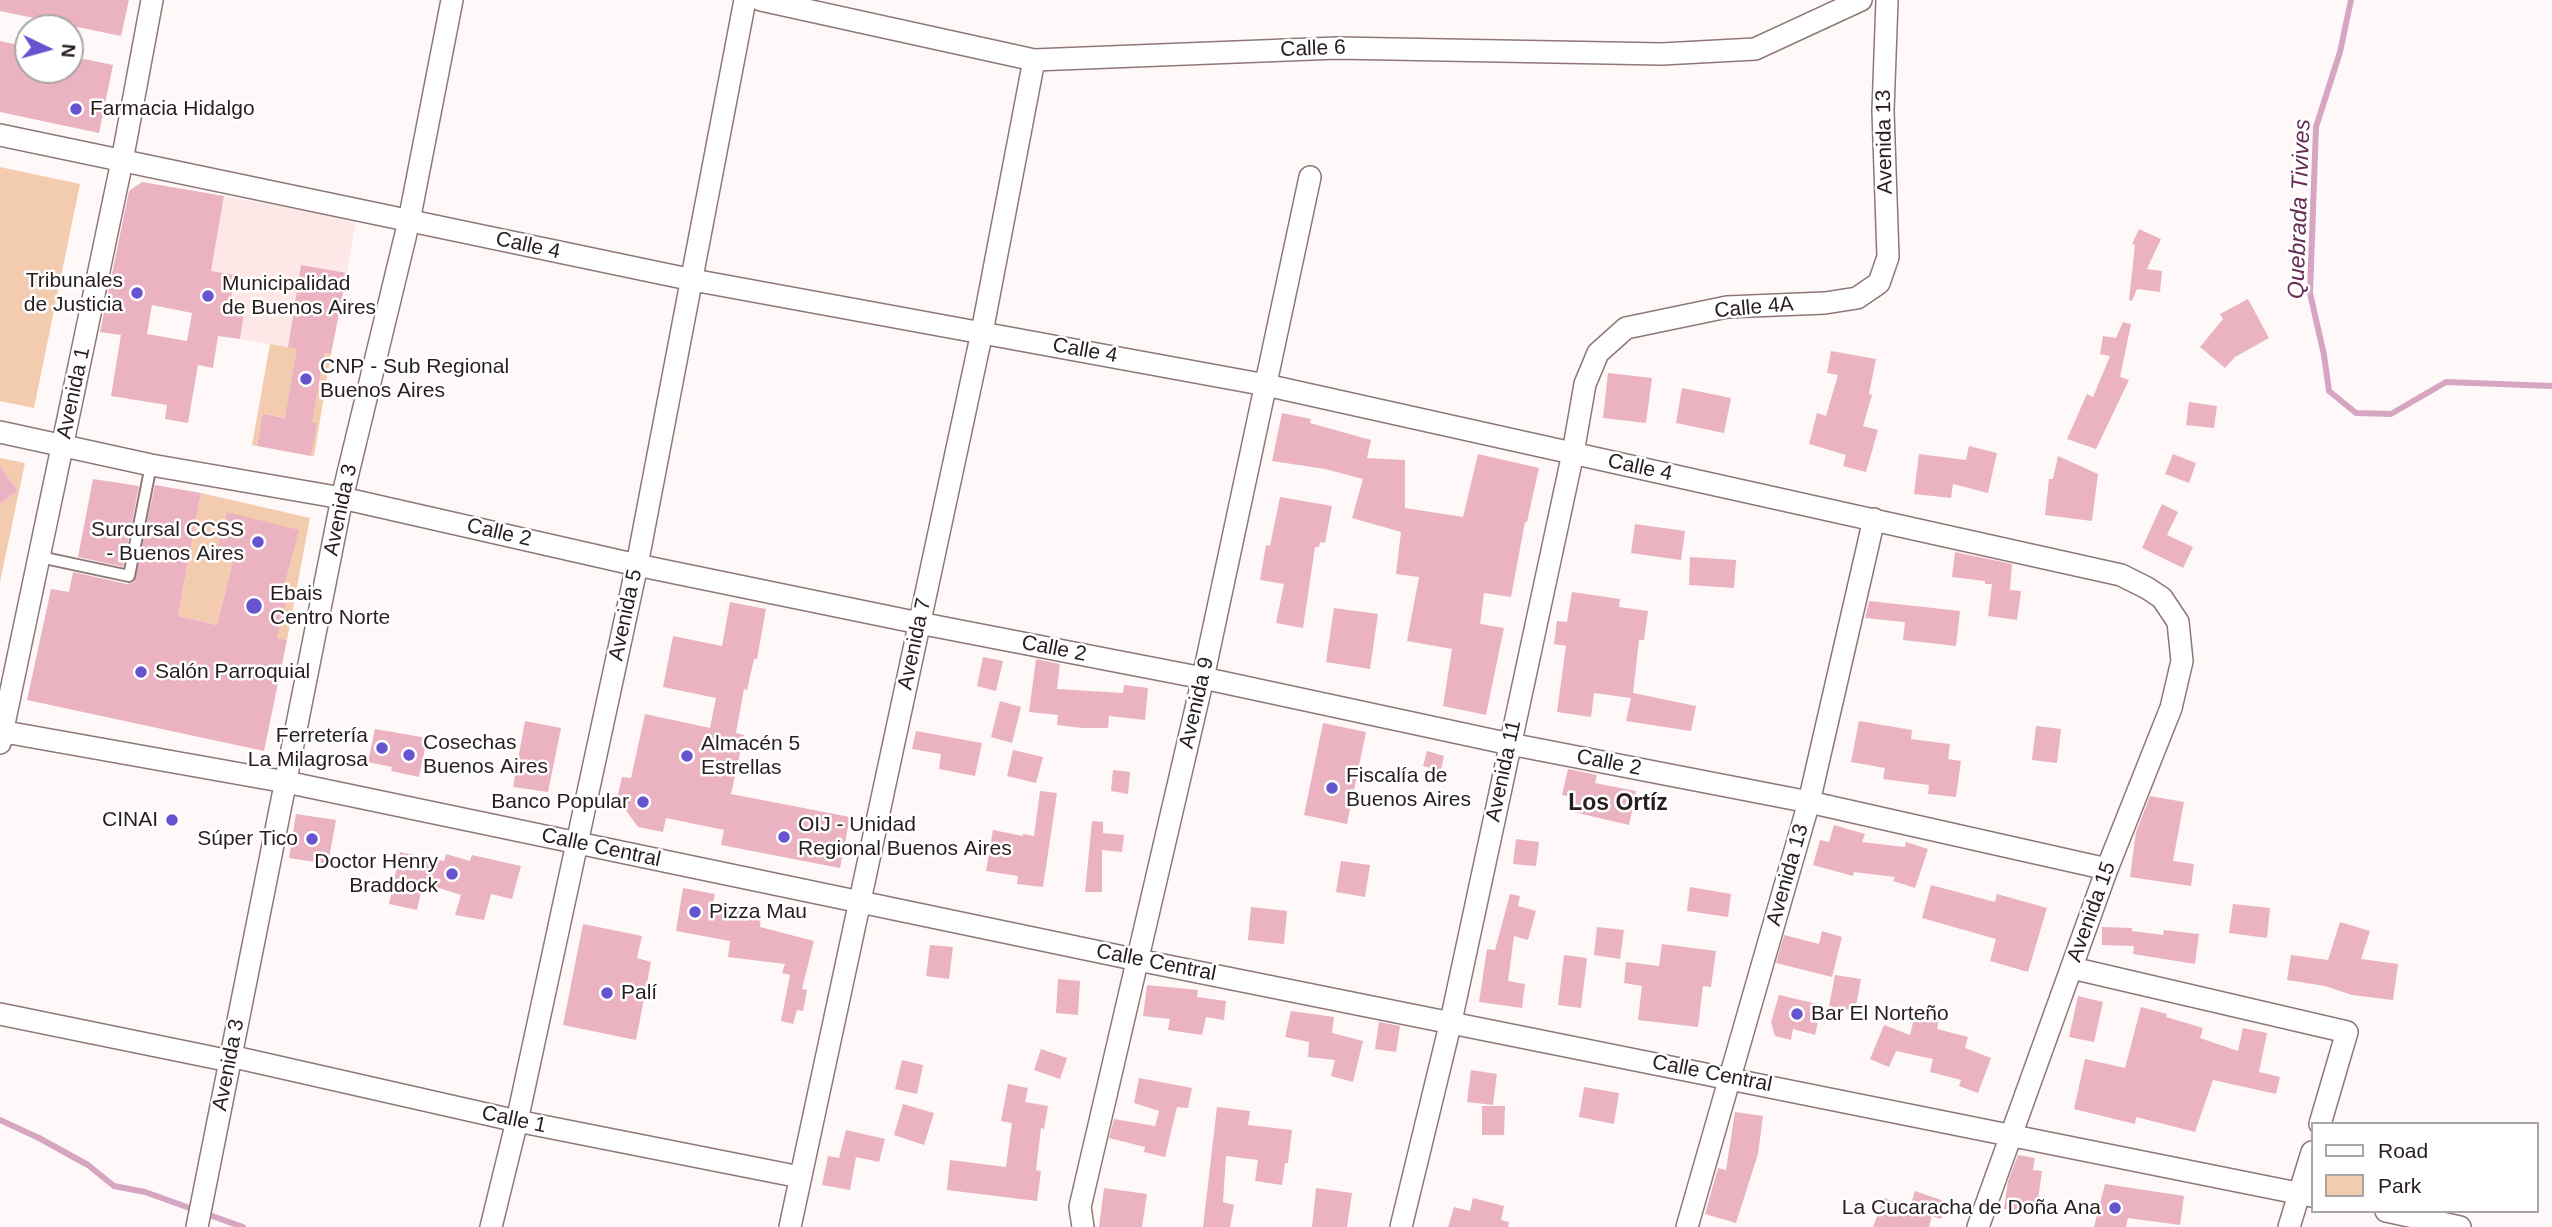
<!DOCTYPE html>
<meta charset="utf-8">
<style>
body{margin:0}
#map{position:relative;width:2552px;height:1227px;overflow:hidden;background:#fef9f8;font-family:Helvetica,sans-serif}
canvas{display:block}
.legend{position:absolute;left:2311px;top:1122px;width:228px;height:91px;box-sizing:border-box;background:#fff;border:2px solid #a9a5a5;margin:0;padding:9px 12px;list-style:none;font-size:21px;color:#281e1e}
.legend li{display:flex;align-items:center;gap:14px;height:35px}
.legend b{width:35px;border:2px solid #a9a5a5}
.north{position:absolute;left:14px;top:14px;width:70px;height:70px;box-sizing:border-box;background:#fff;border:2px solid #a9a5a5;border-radius:50%;rotate:95deg;font-size:19px;font-weight:700;line-height:28px;text-align:center;color:#281e1e}
.north::after{content:'';display:block;margin:auto;width:24px;height:32px;background:#6554cd;clip-path:polygon(50% 0,100% 100%,50% 72%,0 100%)}
</style>
<div id="map">
<canvas width="2552" height="1227"></canvas>
<ul class="legend">
<li><b style="height:9px;background:#fff"></b>Road</li>
<li><b style="height:19px;background:#f3ccaf"></b>Park</li>
</ul>
<div class="north">N</div>
</div>
<script>
const ctx = document.querySelector('canvas').getContext('2d');
ctx.lineJoin = 'round';
function fillPath(path, color) { ctx.fillStyle = color; ctx.fill(path, 'evenodd'); }
const toPath = rows => new Path2D(rows.map(r => 'M' + r).join(''));
function trace(path, color, width, dash) { ctx.strokeStyle = color; ctx.lineWidth = width; ctx.lineCap = dash ? 'butt' : 'round'; ctx.setLineDash(dash || []); ctx.stroke(path); }
function write(font, color, halo, rows, align = 'center') {
  ctx.font = font + ' Helvetica,sans-serif'; ctx.lineWidth = 5; ctx.setLineDash([]); ctx.textBaseline = 'middle'; ctx.strokeStyle = halo; ctx.fillStyle = color; for (const [text, x, y, turn = 0] of rows) {
    ctx.save(); ctx.translate(x, y); ctx.rotate((+turn || 0) * Math.PI / 180); ctx.textAlign = isNaN(turn) ? turn : align; if (halo) ctx.strokeText(text, 0, 0); ctx.fillText(text, 0, 0); ctx.restore();
  }
}
fillPath(toPath([
 [224,196,356,220,347,273,301,265,288,347,240,339,244,313,229,310,211,271]
]), '#fee8e7');
fillPath(toPath([
 [0,167,80,184,34,408,0,401],
 [270,344,331,354,314,456,311,456,316,423,264,414,257,446,252,445],
 [0,458,25,463,0,582,0,504,18,491,0,466],
 [201,493,310,518,287,640,277,638,289,587,231,572,217,625,178,616]
]), '#f3ccaf');
trace(toPath([
 [2351,0,2340,52,2316,127,2310,293,2324,355,2329,391,2356,413,2391,414,2446,382,2552,386],
 [0,1120,39,1138,88,1165,114,1186,145,1192,243,1227]
]), '#d6a5c2', 6);
fillPath(toPath([
 [0,0,129,0,121,36,0,11],
 [0,41,28,47,28,70,70,70,70,56,113,65,99,133,0,112],
 [142,182,224,196,211,271,235,275,229,310,244,313,240,339,218,336,213,368,198,365,188,423,165,419,167,405,111,396,121,335,100,332,129,191],
 [152,305,192,313,187,341,147,334],
 [2139,229,2161,239,2147,269,2162,271,2160,292,2137,289,2132,301,2129,300,2135,245,2132,244],
 [301,265,347,273,331,354,324,353,312,422,317,423,311,456,257,446,263,414,285,418,297,349,288,347],
 [2248,299,2269,338,2235,357,2225,368,2200,347,2223,319,2220,314],
 [2123,322,2131,324,2120,377,2129,380,2096,449,2067,439,2087,394,2093,397,2110,356,2100,354,2103,336,2116,338],
 [1831,351,1876,359,1869,394,1872,395,1863,426,1878,430,1866,472,1843,466,1846,455,1809,444,1817,413,1826,416,1838,375,1827,373],
 [1608,373,1652,378,1646,423,1603,418],
 [1682,388,1731,398,1724,433,1676,423],
 [2189,402,2217,406,2214,428,2186,425],
 [1282,413,1311,419,1310,423,1371,440,1367,458,1405,460,1405,508,1463,517,1478,454,1539,468,1527,522,1525,522,1511,597,1484,593,1480,624,1504,628,1486,715,1443,706,1452,649,1407,641,1419,577,1396,574,1401,532,1352,518,1363,479,1325,469,1272,461],
 [1969,446,1997,453,1988,493,1953,484,1951,498,1914,494,1919,454,1966,460],
 [2173,454,2196,463,2189,483,2165,474],
 [2058,456,2098,474,2092,521,2045,515,2049,479,2053,479],
 [0,466,18,491,0,504],
 [93,479,139,486,123,567,78,557],
 [155,485,201,493,178,616,217,625,234,559,216,554,227,512,299,530,284,586,290,587,277,638,287,640,264,751,27,700,51,589,69,592,73,572,127,584,134,582],
 [1280,497,1332,506,1325,543,1320,542,1319,547,1315,547,1303,628,1276,623,1284,584,1260,580,1266,545,1270,546],
 [2162,504,2178,512,2167,535,2193,547,2183,568,2142,548],
 [1635,524,1685,531,1681,560,1631,553],
 [1955,552,2012,564,2010,590,2021,591,2017,620,1988,616,1992,584,1985,584,1985,581,1952,577],
 [1690,557,1736,560,1734,588,1689,585],
 [1572,592,1620,599,1619,607,1648,611,1644,640,1639,640,1633,693,1696,706,1691,731,1626,721,1631,698,1594,693,1591,717,1557,712,1566,646,1554,644,1557,621,1567,622],
 [1869,601,1960,611,1956,646,1903,640,1905,622,1865,618],
 [730,602,766,609,757,659,754,659,747,690,744,689,736,733,744,735,731,794,850,817,840,868,721,845,724,830,666,818,663,832,638,827,617,798,622,777,631,778,645,714,710,728,716,698,663,687,673,636,722,646],
 [1334,608,1378,614,1370,669,1326,662],
 [983,657,1003,661,996,691,977,686],
 [1036,659,1060,664,1057,689,1123,693,1124,685,1148,688,1145,720,1109,716,1108,728,1082,728,1057,725,1058,715,1029,712],
 [1000,701,1021,707,1012,743,991,737],
 [525,721,561,728,548,792,513,787],
 [1859,721,1912,730,1911,739,1950,744,1948,759,1961,761,1956,797,1928,794,1929,785,1883,779,1885,768,1851,762],
 [1323,723,1366,732,1347,824,1304,815],
 [2036,726,2061,729,2057,763,2032,760],
 [375,729,427,738,419,777,391,771,392,767,368,762],
 [916,731,982,743,975,776,939,769,941,754,912,749],
 [1013,750,1043,757,1036,783,1007,776],
 [1427,751,1444,756,1441,770,1423,766],
 [1568,769,1597,775,1595,783,1636,791,1629,825,1569,811,1572,797,1562,795],
 [1113,770,1130,772,1128,794,1111,791],
 [1040,791,1057,793,1043,887,1017,884,1018,876,986,871,993,830,1023,836,1023,834,1034,836],
 [2150,796,2184,802,2173,861,2194,864,2191,886,2130,877,2136,832],
 [296,814,336,820,328,864,289,858],
 [1092,821,1103,822,1103,833,1124,835,1122,852,1102,850,1102,892,1085,892],
 [1834,825,1865,834,1862,842,1905,847,1906,842,1928,849,1915,888,1893,881,1895,877,1854,872,1853,876,1813,865,1820,840,1829,842],
 [1516,839,1539,842,1536,866,1513,864],
 [400,852,444,861,446,854,470,861,472,855,521,866,512,899,491,894,484,920,455,915,461,895,423,883,417,910,389,904],
 [1341,861,1370,865,1365,897,1336,892],
 [1931,885,1995,902,1997,894,2047,908,2028,972,1990,961,1996,939,1922,918],
 [1690,887,1731,894,1728,917,1687,911],
 [683,888,715,894,712,908,761,914,760,927,814,941,802,989,807,990,803,1011,797,1010,793,1024,781,1021,790,975,782,973,785,964,728,957,730,941,676,931],
 [1510,894,1520,896,1518,906,1536,911,1528,940,1514,936,1508,981,1525,984,1522,1008,1479,1002,1487,949,1495,950],
 [2233,904,2270,908,2267,938,2229,933],
 [1251,907,1287,911,1284,944,1248,940],
 [2340,922,2370,931,2361,959,2398,964,2393,1000,2352,995,2325,986,2287,980,2291,955,2328,960],
 [583,924,642,936,637,958,651,962,636,1040,563,1025],
 [1597,927,1624,930,1620,959,1594,955],
 [2102,927,2132,928,2132,931,2163,935,2164,930,2199,934,2195,964,2133,954,2134,946,2102,945],
 [1822,931,1842,937,1832,977,1776,963,1784,935,1819,944],
 [1662,944,1716,951,1711,987,1703,986,1698,1027,1638,1020,1642,986,1624,983,1626,962,1659,966],
 [930,945,953,947,949,979,926,976],
 [1564,955,1587,958,1581,1008,1558,1005],
 [1835,975,1861,979,1855,1011,1829,1006],
 [1058,979,1080,981,1078,1015,1056,1013],
 [1147,985,1198,990,1197,997,1226,1001,1224,1020,1206,1017,1202,1035,1168,1030,1170,1019,1143,1016],
 [1779,995,1822,1005,1815,1035,1793,1029,1791,1040,1775,1036,1771,1022],
 [2078,996,2103,1002,2094,1042,2069,1037],
 [2141,1007,2167,1014,2166,1017,2203,1028,2200,1038,2238,1051,2243,1028,2267,1033,2259,1072,2280,1077,2276,1094,2213,1080,2195,1132,2136,1117,2135,1124,2074,1109,2085,1059,2125,1068],
 [1291,1011,1334,1017,1332,1033,1363,1041,1353,1082,1331,1076,1335,1060,1308,1057,1309,1042,1285,1037],
 [1915,1014,1939,1019,1937,1029,1968,1037,1965,1048,1991,1058,1978,1093,1959,1086,1961,1080,1930,1072,1933,1059,1896,1051,1889,1067,1870,1059,1884,1025,1910,1035],
 [1379,1022,1400,1026,1396,1052,1375,1049],
 [1041,1049,1067,1058,1060,1079,1034,1070],
 [902,1060,923,1065,917,1094,895,1089],
 [1471,1070,1497,1074,1493,1105,1467,1102],
 [1139,1078,1192,1088,1188,1108,1177,1107,1165,1157,1144,1152,1145,1147,1109,1138,1114,1119,1155,1126,1159,1111,1134,1103],
 [1008,1084,1028,1088,1025,1102,1048,1106,1044,1129,1041,1128,1036,1170,1041,1171,1037,1201,947,1190,950,1160,1006,1167,1012,1123,1001,1121],
 [1584,1087,1619,1093,1614,1124,1579,1117],
 [903,1104,934,1113,924,1145,894,1135],
 [1482,1106,1505,1106,1504,1135,1482,1135],
 [1217,1107,1250,1111,1248,1125,1292,1130,1288,1163,1285,1163,1282,1185,1255,1181,1258,1160,1226,1156,1223,1202,1234,1205,1230,1227,1203,1227],
 [1735,1112,1763,1116,1758,1154,1736,1223,1705,1214,1718,1168,1726,1170],
 [846,1130,885,1139,879,1162,856,1157,850,1190,822,1185,828,1156,839,1158],
 [2018,1155,2035,1158,2033,1170,2042,1171,2036,1214,2004,1209,2008,1181],
 [2105,1184,2184,1196,2180,1225,2128,1218,2126,1227,2094,1227],
 [1104,1188,1147,1194,1142,1227,1099,1227],
 [1316,1188,1352,1193,1347,1227,1312,1227],
 [1915,1191,1947,1202,1941,1219,1932,1216,1929,1227,1873,1227,1884,1198,1910,1207],
 [1473,1198,1504,1206,1501,1220,1509,1222,1508,1227,1448,1227,1454,1207,1470,1211]
]), '#ebb2c1');
const lane = toPath([
 [40,557,129,576,151,465]
]);
const street = toPath([
 [761,0,1034,60,1337,48,1662,54,1755,49,1861,0],
 [0,135,693,280,1266,385,2121,575,2147,588,2162,598,2178,622,2182,661,2171,708,2107,869,1978,1227],
 [0,432,151,465,342,498,637,565,919,623,1203,678,1510,744,1809,802,2107,869],
 [0,731,286,782,1138,960,2312,1196],
 [0,743,122,161,152,0],
 [2072,968,2347,1032,2320,1124],
 [0,1014,230,1061],
 [230,1056,517,1121,800,1177],
 [2386,1211,2460,1227],
 [197,1227,342,498,409,221,452,0],
 [491,1227,517,1121,637,565,745,0],
 [790,1227,982,332,1034,60],
 [1083,1227,1080,1207,1203,678,1310,177],
 [1401,1227,1451,1021,1573,453,1585,384,1598,353,1626,328,1727,307,1825,303,1857,298,1879,283,1888,257,1883,111,1887,0],
 [1687,1227,1809,802,1874,519],
 [2289,1227,2312,1152]
]);
trace(lane, '#8e7776', 14);
trace(street, '#8e7776', 24);
trace(lane, '#fff', 10);
trace(street, '#fff', 21);
for (const [x, y, r, color] of [
 [76,109,7,"#6554cd"],
 [137,293,7,"#6554cd"],
 [208,296,7,"#6554cd"],
 [306,379,7,"#6554cd"],
 [258,542,7,"#6554cd"],
 [254,606,9,"#6554cd"],
 [141,672,7,"#6554cd"],
 [382,748,7,"#6554cd"],
 [409,755,7,"#6554cd"],
 [687,756,7,"#6554cd"],
 [1332,788,7,"#6554cd"],
 [643,802,7,"#6554cd"],
 [172,820,7,"#6554cd"],
 [784,837,7,"#6554cd"],
 [312,839,7,"#6554cd"],
 [452,874,7,"#6554cd"],
 [695,912,7,"#6554cd"],
 [607,993,7,"#6554cd"],
 [1797,1014,7,"#6554cd"],
 [2115,1208,7,"#6554cd"]
]) { const dot = new Path2D(); dot.arc(x, y, r, 0, 2 * Math.PI); ctx.fillStyle = color; ctx.fill(dot); trace(dot, '#fff', 2.5); }
write('21px', '#281e1e', '#fff', [
 ["Calle 6",1313,49,-2],
 ["Avenida 13",1885,142,-91],
 ["Calle 4",528,246,12],
 ["Calle 4A",1754,308,-5],
 ["Calle 4",1085,351,10],
 ["Avenida 1",74,393,-78],
 ["Calle 4",1640,468,12],
 ["Avenida 3",341,510,-78],
 ["Calle 2",499,533,13],
 ["Avenida 5",626,615,-78],
 ["Avenida 7",915,644,-78],
 ["Calle 2",1054,649,11],
 ["Avenida 9",1197,703,-77],
 ["Calle 2",1609,763,11],
 ["Avenida 11",1504,771,-78],
 ["Calle Central",601,848,12],
 ["Avenida 13",1788,875,-74],
 ["Avenida 15",2092,912,-70],
 ["Calle Central",1156,963,11],
 ["Avenida 3",229,1065,-79],
 ["Calle Central",1712,1074,11],
 ["Calle 1",514,1120,12]
]);
write('21px', '#281e1e', '#fff', [
 ["Farmacia Hidalgo",90,109],
 ["Tribunales",123,281,"right"],
 ["de Justicia",123,305,"right"],
 ["Municipalidad",222,284],
 ["de Buenos Aires",222,308],
 ["CNP - Sub Regional",320,367],
 ["Buenos Aires",320,391],
 ["Surcursal CCSS",244,530,"right"],
 ["- Buenos Aires",244,554,"right"],
 ["Ebais",270,594],
 ["Centro Norte",270,618],
 ["Salón Parroquial",155,672],
 ["Ferretería",368,736,"right"],
 ["La Milagrosa",368,760,"right"],
 ["Cosechas",423,743],
 ["Buenos Aires",423,767],
 ["Almacén 5",701,744],
 ["Estrellas",701,768],
 ["Fiscalía de",1346,776],
 ["Buenos Aires",1346,800],
 ["Banco Popular",629,802,"right"],
 ["CINAI",158,820,"right"],
 ["OIJ - Unidad",798,825],
 ["Regional Buenos Aires",798,849],
 ["Súper Tico",298,839,"right"],
 ["Doctor Henry",438,862,"right"],
 ["Braddock",438,886,"right"],
 ["Pizza Mau",709,912],
 ["Palí",621,993],
 ["Bar El Norteño",1811,1014],
 ["La Cucaracha de Doña Ana",2101,1208,"right"]
], 'left');
write('italic 23px', '#652b51', '#fff', [
 ["Quebrada Tivives",2300,209,-88]
]);
write('bold 23px', '#281e1e', '#fff', [
 ["Los Ortíz",1618,804]
]);
</script>
